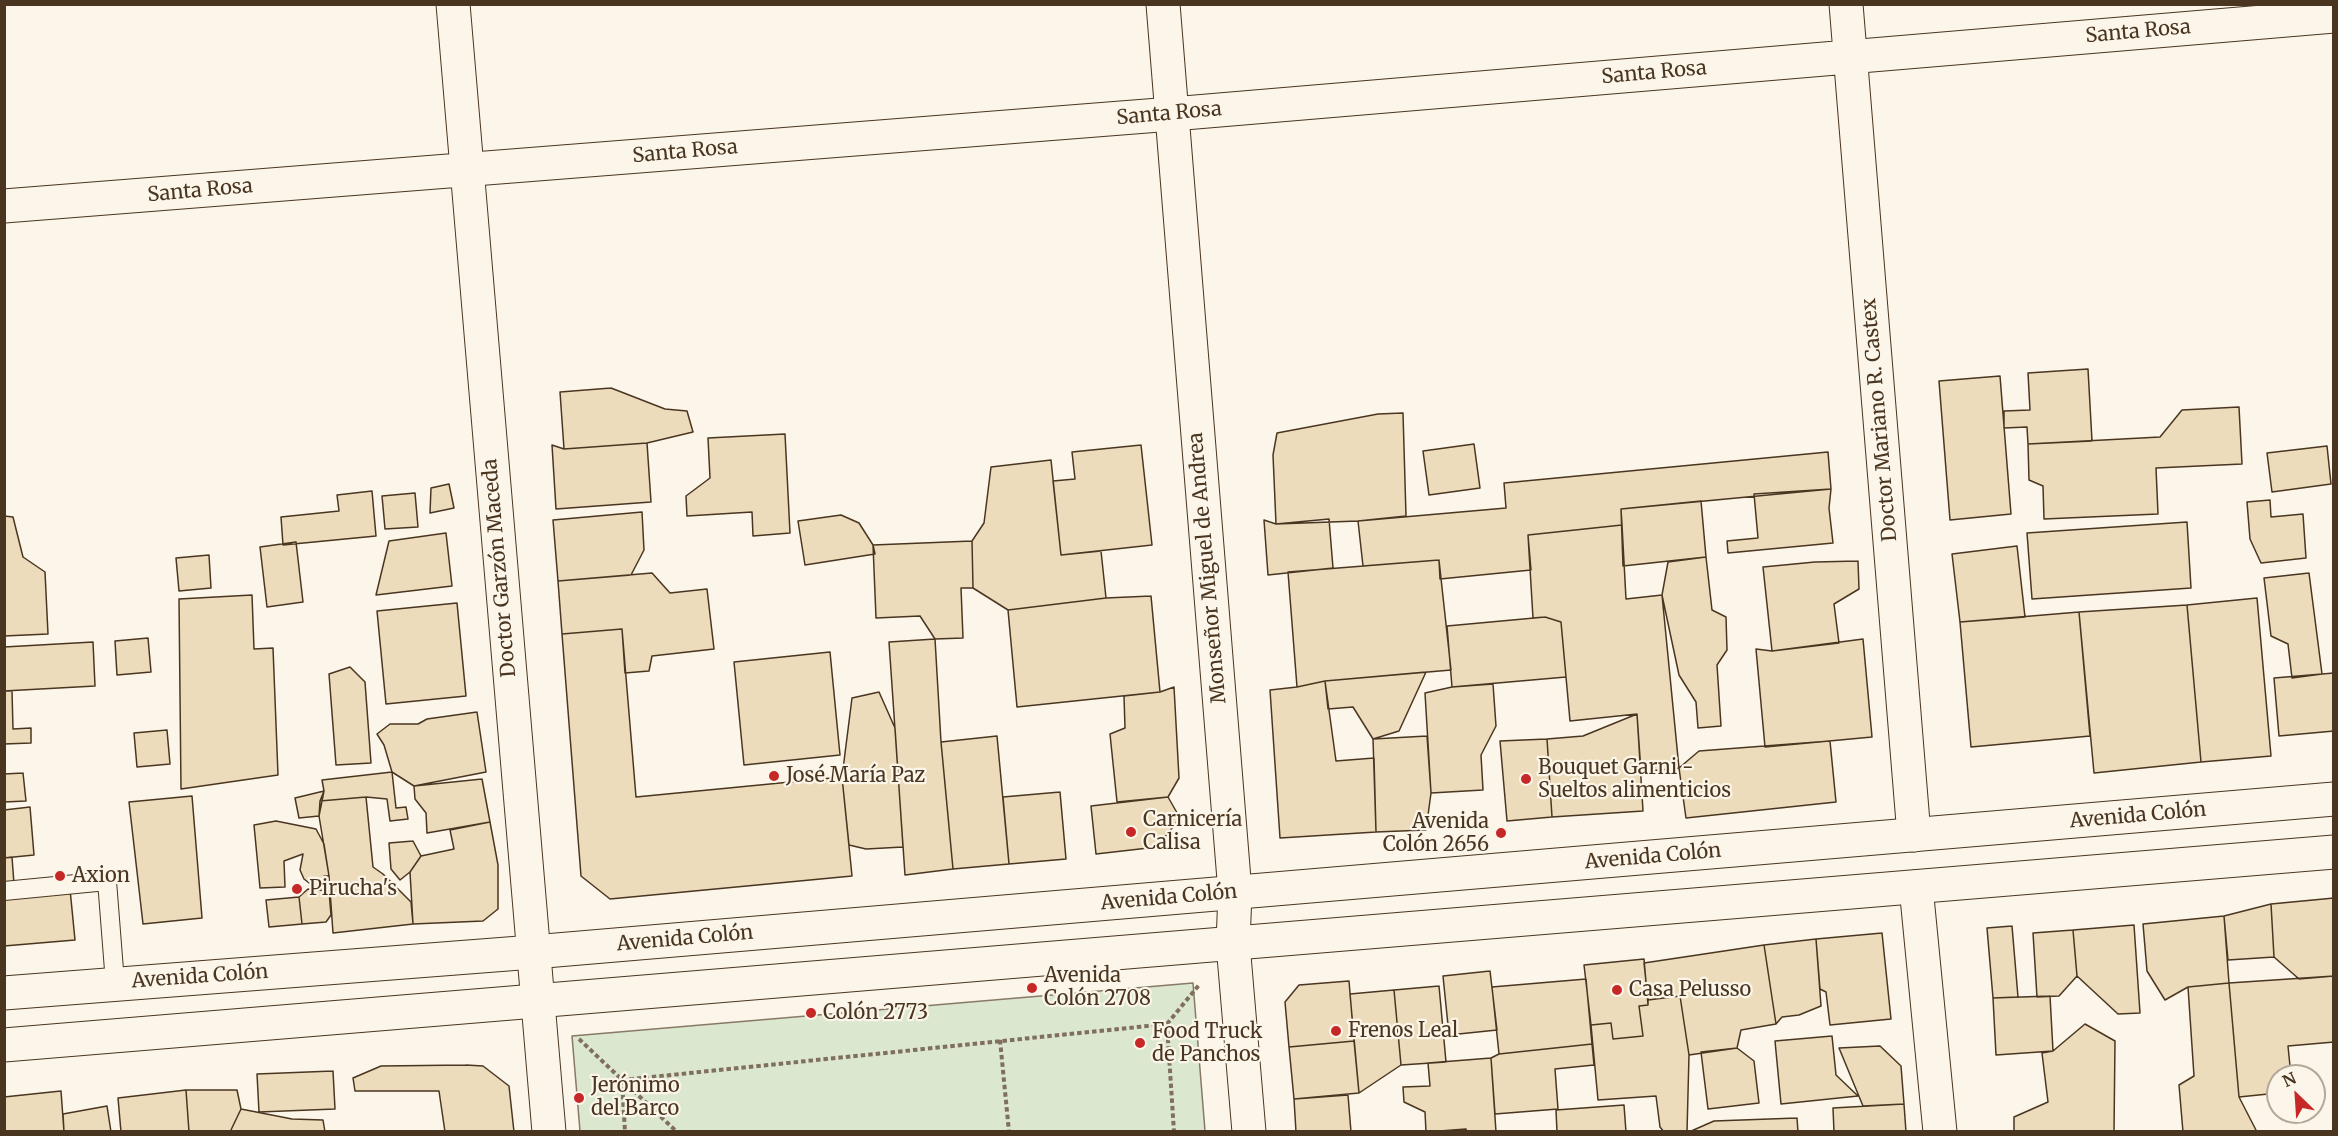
<!DOCTYPE html>
<meta charset="utf-8">
<style>
body{margin:0}
#map{position:relative;width:2338px;height:1136px;overflow:hidden;background:#fbf6e9;font-family:Merriweather,serif}
canvas{display:block}
.frame{position:absolute;inset:0;border:6px solid #4a3520;pointer-events:none}
.north{position:absolute;left:2266px;top:1064px;width:60px;height:60px;box-sizing:border-box;background:#fbf6e9;border:2px solid #b4a999;border-radius:50%;rotate:335deg;font-size:16px;font-weight:700;line-height:24px;text-align:center;color:#4a3520}
.north::after{content:'';display:block;margin:auto;width:21px;height:27px;background:#c62828;clip-path:polygon(50% 0,100% 100%,50% 72%,0 100%)}
</style>
<div id="map">
<canvas width="2338" height="1136"></canvas>
<div class="frame"></div>
<div class="north">N</div>
</div>
<script>
const ctx = document.querySelector('canvas').getContext('2d');
ctx.lineJoin = 'round';
function fillPath(path, color) { ctx.fillStyle = color; ctx.fill(path, 'evenodd'); }
const toPath = rows => new Path2D(rows.map(r => 'M' + r).join(''));
function trace(path, color, width, dash) { ctx.strokeStyle = color; ctx.lineWidth = width; ctx.lineCap = dash ? 'butt' : 'round'; ctx.setLineDash(dash || []); ctx.stroke(path); }
function write(font, color, halo, rows, align = 'center') {
  ctx.font = font + ' Merriweather,serif'; ctx.lineWidth = 4.5; ctx.setLineDash([]); ctx.textBaseline = 'middle'; ctx.strokeStyle = halo; ctx.fillStyle = color; for (const [text, x, y, turn = 0] of rows) {
    ctx.save(); ctx.translate(x, y); ctx.rotate((+turn || 0) * Math.PI / 180); ctx.textAlign = isNaN(turn) ? turn : align; if (halo) ctx.strokeText(text, 0, 0); ctx.fillText(text, 0, 0); ctx.restore();
  }
}
const green = toPath([
 [1193,983,1205,1131,580,1131,572,1036,1193,983]
]);
fillPath(green, '#dce7d0');
trace(green, '#887966', 1.5);
const building = toPath([
 [2088,369,2092,441,2028,444,2027,427,2004,428,2004,411,2030,410,2028,373,2088,369],
 [2000,376,2011,514,1950,520,1939,381,2000,376],
 [611,388,665,409,687,411,693,432,647,443,564,449,560,392,611,388],
 [2239,407,2242,464,2156,468,2158,514,2044,519,2043,486,2029,480,2028,444,2160,437,2182,410,2239,407],
 [1403,413,1406,516,1358,521,1276,524,1273,455,1277,433,1378,414,1403,413],
 [785,434,790,533,753,536,752,512,687,516,686,496,710,478,708,438,785,434],
 [647,443,651,502,556,509,552,445,564,449,647,443],
 [1474,444,1480,488,1429,495,1423,451,1474,444],
 [1141,445,1152,545,1061,555,1053,481,1075,479,1072,452,1141,445],
 [2327,446,2331,484,2272,492,2267,453,2327,446],
 [1828,452,1831,489,1621,509,1622,525,1528,535,1531,570,1440,579,1439,560,1363,566,1358,521,1506,508,1504,483,1828,452],
 [1051,460,1061,555,1101,551,1106,598,1008,610,973,588,972,541,984,523,991,467,1051,460],
 [449,484,454,508,430,513,431,488,449,484],
 [1831,489,1829,508,1833,543,1728,553,1727,541,1758,538,1754,494,1831,489],
 [372,491,376,536,283,545,281,517,339,511,337,495,372,491],
 [415,493,418,527,385,529,382,496,415,493],
 [2270,500,2271,517,2303,514,2306,558,2261,563,2250,539,2247,502,2270,500],
 [1701,501,1706,557,1623,566,1621,509,1701,501],
 [642,512,644,550,631,575,558,581,553,520,642,512],
 [841,515,859,523,873,545,875,554,805,565,798,521,841,515],
 [4,516,13,517,23,557,45,572,48,634,4,636,4,516],
 [1329,519,1333,568,1268,575,1264,520,1276,524,1329,519],
 [2187,522,2191,588,2032,599,2027,533,2187,522],
 [1622,525,1626,599,1662,595,1679,768,1641,772,1637,714,1570,721,1561,622,1545,617,1533,618,1528,535,1622,525],
 [446,533,452,586,376,595,389,541,446,533],
 [972,541,973,588,961,588,963,638,935,639,920,616,876,618,873,545,972,541],
 [296,542,303,602,267,607,260,547,296,542],
 [2017,546,2025,617,1960,622,1952,554,2017,546],
 [209,555,211,588,179,591,176,558,209,555],
 [1706,557,1712,610,1726,617,1727,650,1717,665,1721,726,1698,728,1696,702,1679,675,1662,595,1668,562,1706,557],
 [1439,560,1451,670,1325,681,1297,687,1288,572,1439,560],
 [1858,561,1859,589,1834,604,1839,643,1772,651,1763,567,1815,562,1858,561],
 [652,573,670,593,707,589,714,649,652,656,649,671,625,673,622,629,562,634,558,581,652,573],
 [2309,573,2322,674,2292,678,2288,644,2271,636,2264,578,2309,573],
 [252,595,254,649,273,648,278,775,181,789,179,599,252,595],
 [1151,596,1160,692,1017,707,1008,610,1106,598,1151,596],
 [2257,598,2271,756,2201,762,2187,605,2257,598],
 [457,603,466,696,386,704,377,611,457,603],
 [2187,605,2201,762,2094,773,2079,612,2187,605],
 [2079,612,2090,736,1971,747,1960,622,2079,612],
 [1545,617,1561,622,1566,677,1452,687,1447,626,1545,617],
 [622,629,636,797,842,777,852,876,610,899,581,876,562,634,622,629],
 [148,638,151,672,117,675,115,641,148,638],
 [935,639,941,742,953,869,905,875,889,642,935,639],
 [1863,639,1872,737,1765,747,1756,649,1772,651,1863,639],
 [93,642,95,686,4,691,4,647,93,642],
 [830,652,840,755,744,765,734,662,830,652],
 [350,667,365,682,371,763,336,765,329,674,350,667],
 [1426,672,1399,731,1373,739,1353,707,1328,709,1325,681,1426,672],
 [2334,673,2334,731,2279,736,2274,678,2334,673],
 [1325,681,1336,761,1374,758,1376,832,1280,838,1270,690,1297,687,1325,681],
 [1493,684,1496,726,1481,755,1483,790,1431,793,1425,693,1452,687,1493,684],
 [1174,687,1179,778,1168,797,1117,802,1110,734,1125,728,1124,696,1160,692,1174,687],
 [4,691,12,691,13,729,31,728,31,743,4,744,4,691],
 [879,692,895,728,903,847,866,849,849,845,842,777,852,698,879,692],
 [477,712,486,772,414,786,392,772,384,745,377,734,390,724,418,724,427,719,477,712],
 [1637,714,1643,811,1552,817,1547,739,1583,736,1637,714],
 [167,730,170,764,137,767,134,733,167,730],
 [997,736,1009,864,953,869,941,742,997,736],
 [1427,736,1431,793,1426,830,1376,832,1373,739,1427,736],
 [1547,739,1552,817,1507,821,1500,741,1547,739],
 [1830,741,1836,802,1686,818,1679,768,1699,751,1830,741],
 [392,772,396,808,406,807,408,819,390,821,387,799,366,797,320,801,324,791,322,780,392,772],
 [23,773,26,801,4,802,4,774,23,773],
 [482,779,490,822,427,833,426,813,415,799,414,786,482,779],
 [324,791,319,816,299,818,295,798,324,791],
 [1060,792,1066,859,1009,864,1003,797,1060,792],
 [192,796,202,918,143,924,129,802,192,796],
 [366,797,373,867,383,874,411,902,413,924,333,933,329,876,319,816,320,801,366,797],
 [1168,797,1180,818,1157,847,1096,854,1091,806,1168,797],
 [30,807,34,855,4,858,4,810,30,807],
 [276,821,316,829,324,844,329,876,324,876,327,890,313,886,304,879,300,870,303,854,284,861,285,887,260,888,254,825,276,821],
 [490,822,498,865,498,909,483,921,413,924,410,872,421,856,454,849,450,830,490,822],
 [413,841,421,856,410,872,400,880,391,869,389,843,413,841],
 [12,857,14,884,69,879,75,940,4,946,4,858,12,857],
 [308,889,329,891,331,915,326,922,302,924,299,897,308,889],
 [299,897,302,924,269,927,266,900,299,897],
 [2334,898,2334,976,2299,979,2274,957,2271,904,2334,898],
 [2271,904,2274,957,2228,960,2224,916,2271,904],
 [2224,916,2229,983,2188,987,2165,1000,2147,971,2143,924,2224,916],
 [2134,925,2140,1013,2118,1014,2077,976,2073,930,2134,925],
 [2012,926,2018,997,1993,998,1987,928,2012,926],
 [2073,930,2077,976,2059,996,2037,997,2033,933,2073,930],
 [1882,933,1891,1019,1830,1025,1826,992,1820,989,1816,939,1882,933],
 [1816,939,1821,1006,1799,1015,1782,1017,1776,1024,1764,945,1816,939],
 [1764,945,1776,1024,1741,1030,1737,1048,1689,1055,1680,996,1648,1000,1644,963,1764,945],
 [1644,959,1648,1005,1639,1006,1643,1036,1613,1039,1611,1023,1591,1025,1584,965,1644,959],
 [1490,971,1497,1030,1449,1035,1443,976,1490,971],
 [2334,976,2334,1042,2288,1046,2291,1076,2278,1076,2278,1093,2239,1097,2229,983,2334,976],
 [1586,979,1592,1044,1499,1054,1492,987,1586,979],
 [1349,981,1354,1041,1289,1047,1285,1002,1299,985,1349,981],
 [2229,983,2239,1097,2257,1132,2183,1132,2179,1085,2194,1076,2188,987,2229,983],
 [1439,986,1446,1062,1401,1065,1394,990,1439,986],
 [1394,990,1401,1065,1359,1093,1350,994,1394,990],
 [1680,996,1689,1055,1687,1132,1664,1132,1660,1127,1656,1096,1598,1100,1591,1025,1611,1023,1613,1039,1643,1036,1639,1006,1648,1005,1648,1000,1680,996],
 [2050,996,2053,1051,1996,1055,1993,998,2050,996],
 [2085,1024,2115,1041,2114,1132,2014,1132,2014,1117,2048,1102,2042,1053,2053,1051,2085,1024],
 [1832,1036,1836,1075,1858,1096,1781,1104,1775,1041,1832,1036],
 [1354,1041,1359,1093,1294,1099,1289,1047,1354,1041],
 [1592,1044,1594,1065,1555,1069,1558,1109,1495,1114,1491,1058,1499,1054,1592,1044],
 [1880,1046,1901,1066,1904,1104,1863,1106,1839,1048,1880,1046],
 [1737,1048,1754,1061,1759,1103,1708,1109,1701,1052,1737,1048],
 [1491,1058,1496,1132,1467,1132,1466,1129,1426,1132,1425,1112,1404,1102,1403,1087,1430,1086,1428,1063,1491,1058],
 [466,1065,483,1066,509,1086,514,1132,445,1132,439,1091,355,1091,353,1078,381,1066,466,1065],
 [333,1071,335,1109,259,1112,257,1074,333,1071],
 [186,1090,189,1132,121,1132,118,1098,186,1090],
 [186,1090,237,1090,241,1109,230,1132,189,1132,186,1090],
 [61,1091,64,1132,4,1132,4,1097,61,1091],
 [1348,1095,1351,1132,1296,1132,1294,1099,1348,1095],
 [1904,1104,1906,1132,1834,1132,1833,1108,1904,1104],
 [1624,1105,1626,1132,1557,1132,1556,1110,1624,1105],
 [107,1106,111,1132,64,1132,63,1114,107,1106],
 [241,1109,292,1119,323,1120,325,1132,230,1132,241,1109],
 [1797,1118,1798,1132,1689,1132,1714,1121,1797,1118]
]);
fillPath(building, '#ecdcbc');
trace(building, '#4a3520', 1.5);
const service = toPath([
 [4,891,107,881,115,983]
]);
const minor = toPath([
 [453,4,549,1132],
 [1846,4,1914,835],
 [4,206,1172,114,2334,16],
 [1916,887,1940,1132]
]);
const secondary = toPath([
 [1163,4,1235,892,1233,944,1249,1132]
]);
const primary = toPath([
 [4,993,533,952,2334,799],
 [4,1045,2334,852]
]);
trace(service, '#4a3520', 20);
trace(minor, '#4a3520', 35);
trace(secondary, '#4a3520', 35);
trace(primary, '#4a3520', 35);
trace(toPath([
 [1167,1024,1199,985],
 [579,1039,677,1132],
 [1000,1040,1009,1132],
 [622,1080,1167,1024,1174,1132],
 [622,1080,625,1132]
]), '#7f6f5c', 4, [4.5, 3]);
trace(service, '#fbf6e9', 18);
trace(minor, '#fbf6e9', 33);
trace(secondary, '#fbf6e9', 33);
trace(primary, '#fbf6e9', 33);
for (const [x, y, r, color] of [
 [774,776,6,"#c62828"],
 [1526,779,6,"#c62828"],
 [1131,832,6,"#c62828"],
 [1501,833,6,"#c62828"],
 [60,876,6,"#c62828"],
 [297,889,6,"#c62828"],
 [1032,988,6,"#c62828"],
 [1617,990,6,"#c62828"],
 [811,1013,6,"#c62828"],
 [1336,1031,6,"#c62828"],
 [1140,1043,6,"#c62828"],
 [579,1098,6,"#c62828"]
]) { const dot = new Path2D(); dot.arc(x, y, r, 0, 2 * Math.PI); ctx.fillStyle = color; ctx.fill(dot); trace(dot, '#fbf6e9', 2); }
write('20px', '#4a3520', '#fbf6e9', [
 ["Santa Rosa",2138,32,-5],
 ["Santa Rosa",1654,73,-5],
 ["Santa Rosa",1169,114,-5],
 ["Santa Rosa",685,152,-5],
 ["Santa Rosa",200,191,-5],
 ["Doctor Mariano R. Castex",1880,420,-95],
 ["Doctor Garzón Maceda",500,568,-95],
 ["Monseñor Miguel de Andrea",1208,568,-95],
 ["Avenida Colón",2138,816,-5],
 ["Avenida Colón",1653,857,-5],
 ["Avenida Colón",1169,898,-5],
 ["Avenida Colón",685,939,-5],
 ["Avenida Colón",200,977,-4]
]);
write('20px', '#4a3520', '#fbf6e9', [
 ["Bouquet Garni -",1538,768],
 ["Sueltos alimenticios",1538,791],
 ["José María Paz",786,776],
 ["Carnicería",1143,820],
 ["Calisa",1143,843],
 ["Avenida",1489,822,"right"],
 ["Colón 2656",1489,845,"right"],
 ["Axion",72,876],
 ["Pirucha's",309,889],
 ["Avenida",1044,976],
 ["Colón 2708",1044,999],
 ["Casa Pelusso",1629,990],
 ["Colón 2773",823,1013],
 ["Frenos Leal",1348,1031],
 ["Food Truck",1152,1032],
 ["de Panchos",1152,1055],
 ["Jerónimo",591,1086],
 ["del Barco",591,1109]
], 'left');
</script>
